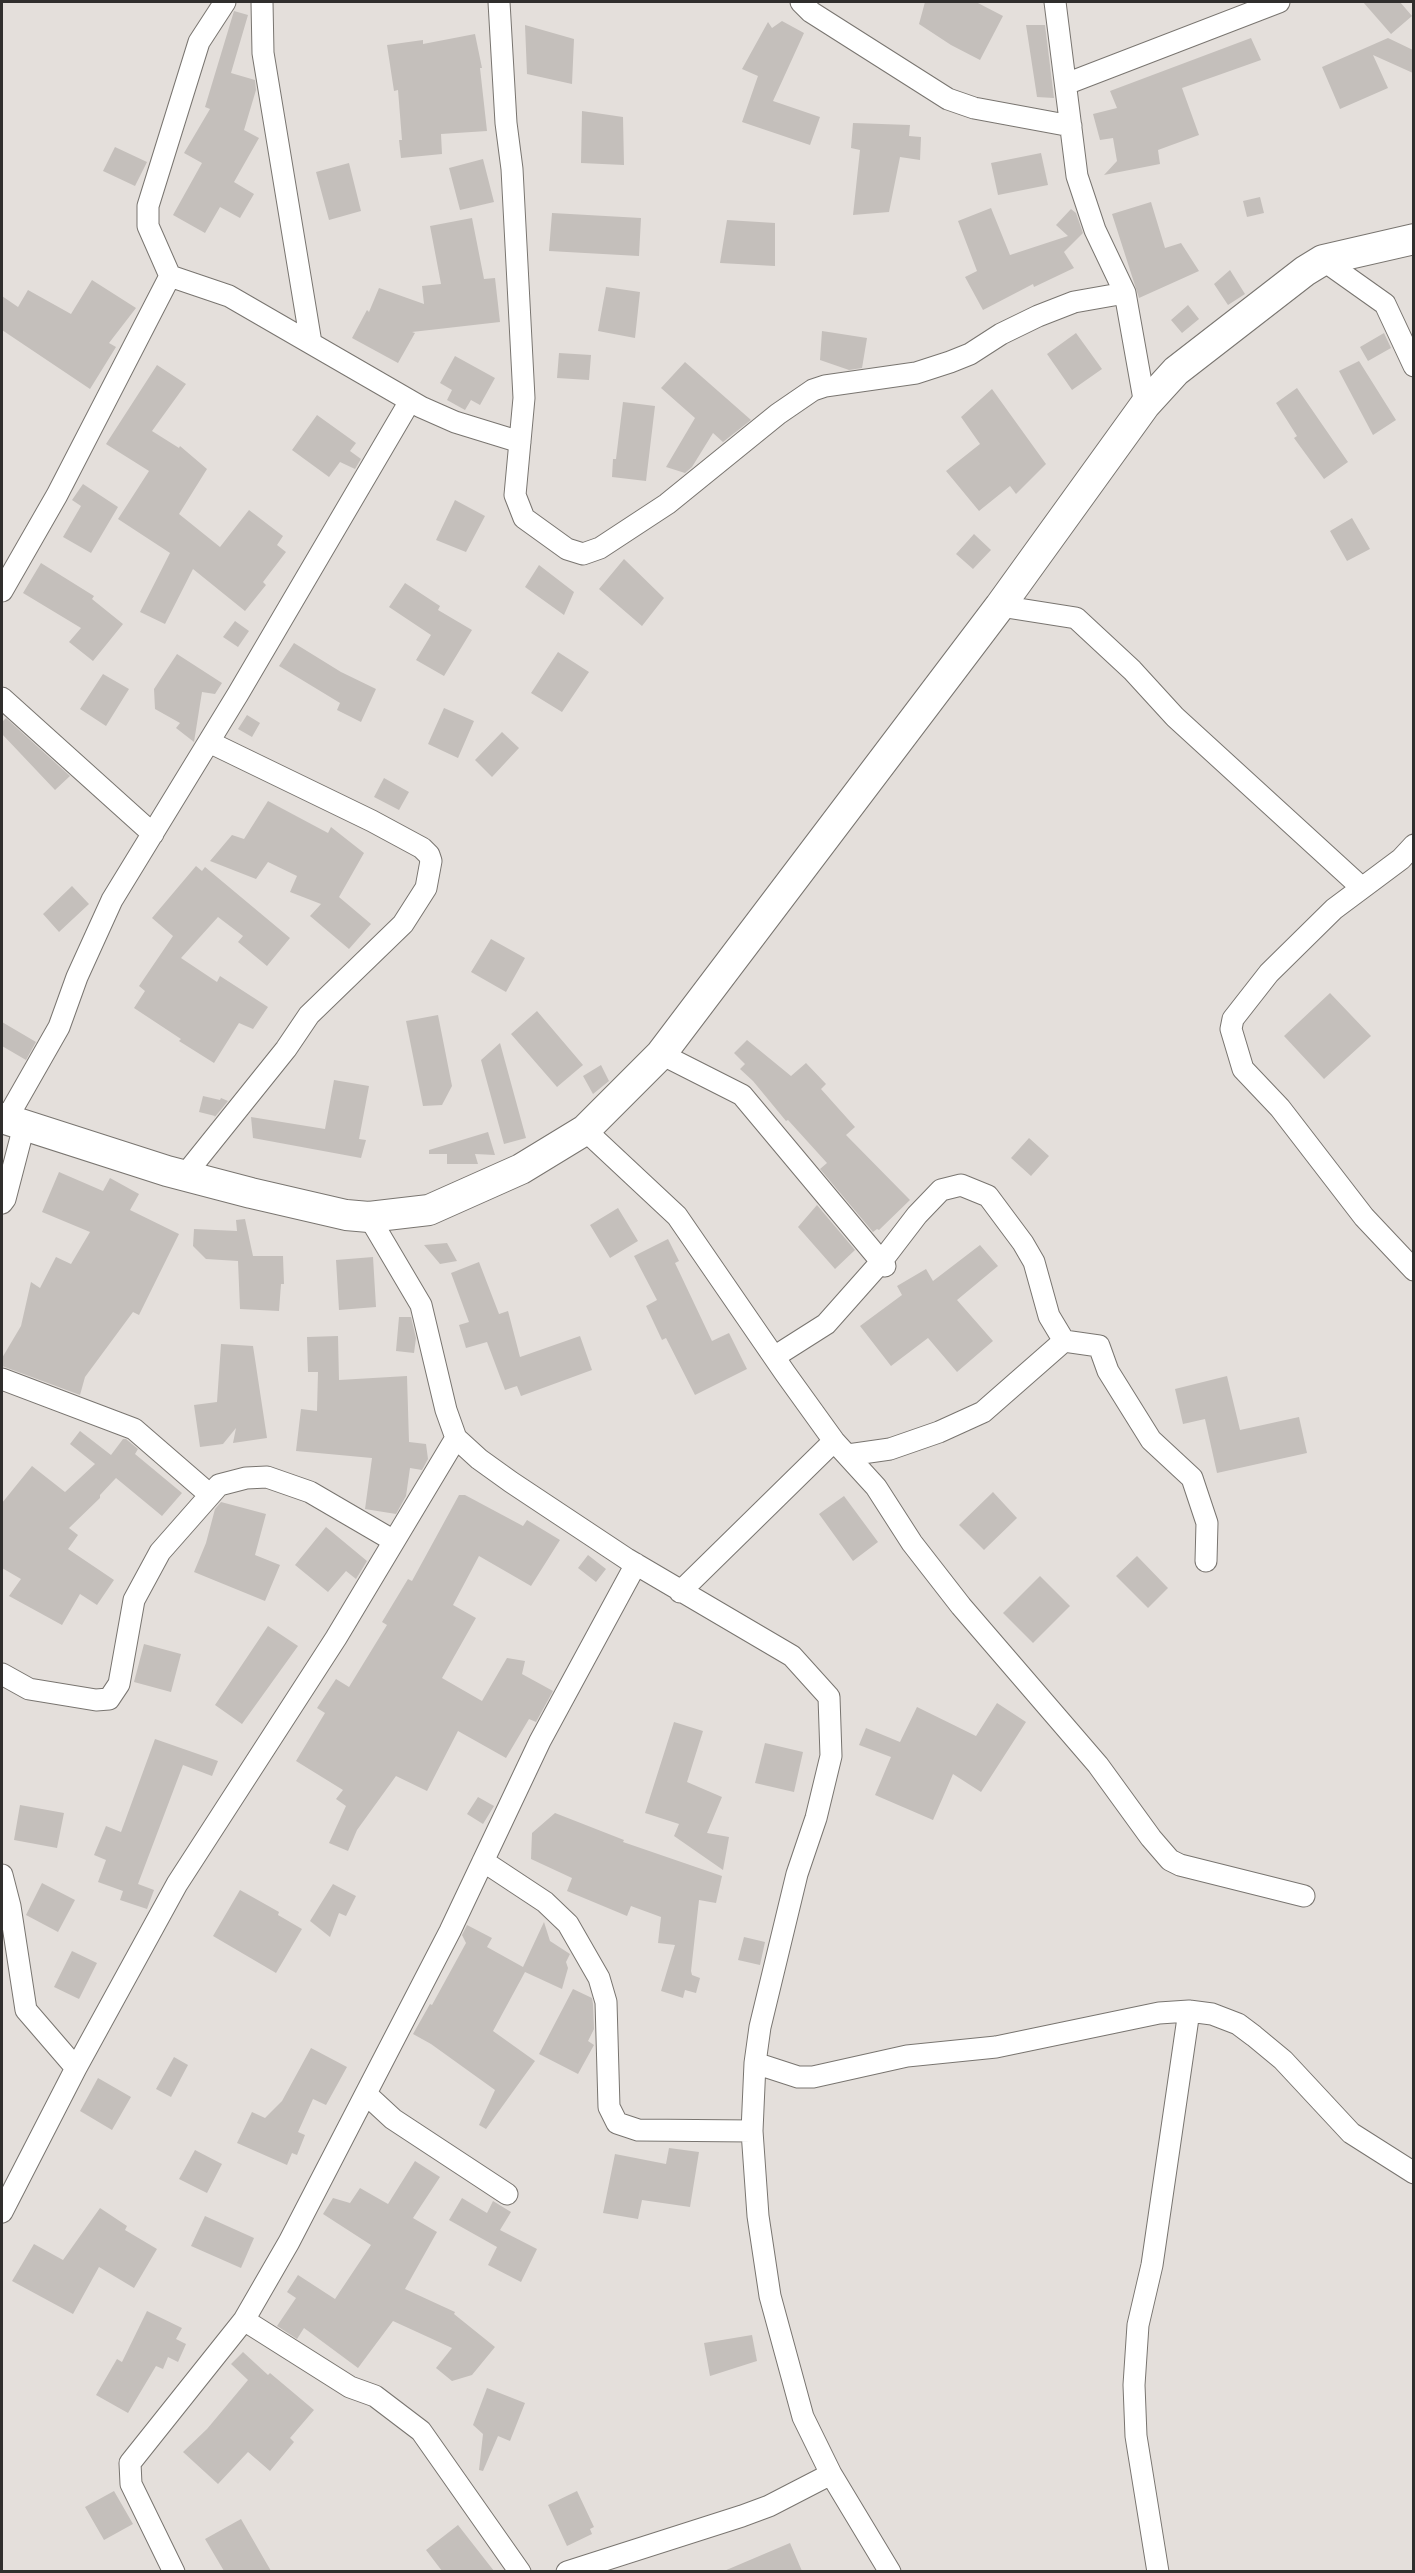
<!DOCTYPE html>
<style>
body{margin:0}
#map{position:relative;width:1415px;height:2573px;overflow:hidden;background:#e4dfdb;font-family:Poppins,sans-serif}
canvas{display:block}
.frame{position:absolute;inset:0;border:3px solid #302e2d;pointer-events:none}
</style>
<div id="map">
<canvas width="1415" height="2573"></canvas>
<div class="frame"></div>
</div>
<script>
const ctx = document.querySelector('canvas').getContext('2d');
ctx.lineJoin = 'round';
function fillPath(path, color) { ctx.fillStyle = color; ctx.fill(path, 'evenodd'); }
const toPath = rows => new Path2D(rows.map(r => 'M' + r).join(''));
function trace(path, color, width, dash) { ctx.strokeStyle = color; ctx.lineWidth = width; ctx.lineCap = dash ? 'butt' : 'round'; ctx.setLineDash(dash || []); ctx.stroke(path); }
fillPath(toPath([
 [925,2,976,2,1003,16,980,60,951,45,919,24],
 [1363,2,1400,2,1412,16,1391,34],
 [234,11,248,15,231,73,255,80,256,90,244,130,259,138,234,182,254,194,240,218,220,207,205,233,173,215,202,163,184,153,210,109,205,107],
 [782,21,804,33,773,101,820,117,810,145,742,122,758,76,742,69,768,22,772,28],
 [525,25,574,39,572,84,527,74],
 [1026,25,1045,25,1054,98,1037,97],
 [475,34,482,68,480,68,487,131,441,134,442,154,401,158,399,140,402,140,398,90,394,91,387,45,423,40,423,44],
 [1251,38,1261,60,1182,88,1199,135,1158,150,1160,164,1104,175,1117,161,1113,138,1100,140,1093,114,1117,108,1110,91],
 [1388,38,1413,50,1413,73,1373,55,1388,88,1340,109,1322,67],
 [582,111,623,117,624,165,581,163],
 [853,123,910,125,909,136,921,137,920,160,900,157,889,212,853,215,860,150,851,148],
 [115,147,147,162,135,186,103,171],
 [1041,153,1048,185,998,195,991,163],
 [483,159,494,202,460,210,449,168],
 [349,163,361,211,329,220,316,172],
 [1260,197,1264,213,1247,217,1243,201],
 [1151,202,1165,248,1181,243,1199,271,1139,298,1112,214],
 [991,208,1010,255,1068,236,1056,225,1071,209,1076,213,1083,233,1064,252,1074,268,1034,287,1033,284,983,310,965,277,977,271,958,221],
 [552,213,641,218,639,256,549,251],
 [472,218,484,279,495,278,500,322,412,332,415,333,398,363,352,338,367,310,369,312,379,288,424,304,422,286,441,284,430,226],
 [727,220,775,223,775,266,720,263],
 [1230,270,1245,294,1228,305,1214,284],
 [92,280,136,308,109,343,116,347,90,389,2,330,2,296,18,307,28,290,71,314],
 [606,287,640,292,635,338,598,331],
 [1188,305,1199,319,1182,333,1171,320],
 [822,331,867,338,862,368,849,370,820,360],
 [1076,333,1102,369,1072,390,1047,354],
 [1384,333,1391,348,1368,361,1360,347],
 [559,353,591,355,589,380,557,378],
 [455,356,495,378,480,405,471,400,465,410,447,400,452,390,440,383],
 [1359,361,1396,420,1373,435,1339,371],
 [685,362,751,420,723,442,713,433,692,467,685,473,666,467,695,418,661,388],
 [157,365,186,384,152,431,179,448,180,446,207,469,179,514,220,547,249,510,283,536,277,545,286,552,263,582,266,585,245,611,193,569,165,624,140,612,170,553,118,519,149,471,106,444],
 [1297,388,1348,462,1324,479,1294,438,1297,436,1276,403],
 [992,389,1046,464,1016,494,1010,486,979,511,946,471,980,444,961,417],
 [623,402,655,406,646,481,612,477,613,459,616,459],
 [317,415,356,443,350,451,361,459,355,469,340,462,329,477,292,450],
 [83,484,118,507,91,553,63,537,81,506,72,500],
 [455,500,485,516,466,552,436,540],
 [1352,518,1370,549,1347,561,1330,531],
 [974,534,991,550,973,569,956,554],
 [624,559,664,598,642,626,599,589],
 [41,563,94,596,92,599,123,624,93,661,69,642,81,628,23,593],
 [539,565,574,592,564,615,525,587],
 [405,583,440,606,438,610,472,630,444,676,416,660,431,635,389,607],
 [235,621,249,631,238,647,223,637],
 [294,643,341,672,376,689,361,722,337,710,340,703,279,666],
 [558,652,589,672,562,712,531,693],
 [177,654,222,683,215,694,202,692,194,742,176,728,180,723,155,709,154,689],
 [103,674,129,689,106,726,80,709],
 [444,708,474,721,458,758,428,744],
 [247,715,260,723,252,737,238,729],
 [6,718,70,776,55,790,2,734,2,722],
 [502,732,519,748,492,777,475,760],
 [384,778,409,792,399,810,374,797],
 [268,801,328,833,331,827,364,853,339,897,371,924,349,949,310,916,321,904,290,892,297,876,268,862,256,879,210,861,232,835,244,839],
 [196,866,202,871,205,867,290,938,267,966,238,942,243,936,218,917,181,958,217,982,220,976,268,1007,253,1029,239,1023,214,1063,179,1041,181,1039,134,1008,145,991,139,986,173,936,152,918],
 [72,886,89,904,59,932,43,914],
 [491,939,525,958,506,992,471,972],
 [1330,993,1371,1036,1324,1079,1284,1036],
 [537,1011,583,1065,557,1087,511,1034],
 [438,1015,452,1086,442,1105,423,1106,406,1021],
 [2,1022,36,1042,26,1060,2,1046],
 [747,1040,791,1076,806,1063,826,1084,821,1089,855,1127,846,1135,910,1200,879,1230,877,1229,873,1232,820,1169,827,1163,788,1120,786,1121,753,1081,740,1069,745,1064,734,1053],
 [500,1043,526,1138,504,1144,481,1060],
 [601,1065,609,1081,593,1094,583,1076],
 [334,1080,369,1086,359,1139,366,1140,361,1158,253,1138,251,1117,325,1129],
 [203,1096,220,1100,221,1098,228,1101,214,1118,215,1116,199,1112],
 [488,1132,495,1155,475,1154,478,1164,447,1164,447,1154,429,1154,429,1150],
 [1029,1138,1049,1156,1031,1176,1011,1158],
 [59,1172,103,1191,110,1178,139,1194,130,1210,179,1234,139,1315,133,1312,85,1377,80,1395,2,1366,2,1358,21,1326,31,1282,40,1288,56,1257,71,1264,90,1232,42,1212],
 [817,1205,855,1250,835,1269,798,1227],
 [618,1208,638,1241,610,1258,590,1225],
 [245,1219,253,1256,283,1256,284,1284,281,1284,279,1311,240,1309,238,1261,206,1259,193,1246,194,1229,237,1231,236,1220],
 [668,1239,679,1261,675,1263,712,1341,729,1333,747,1369,695,1395,666,1338,662,1340,646,1306,657,1300,634,1256],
 [447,1243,457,1261,440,1264,424,1245],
 [980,1245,998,1266,957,1300,993,1341,957,1372,928,1338,891,1366,860,1326,902,1295,897,1286,926,1269,933,1281],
 [373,1257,376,1307,339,1310,336,1260],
 [479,1262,499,1314,508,1311,520,1357,580,1336,592,1370,521,1396,517,1386,505,1390,487,1342,466,1348,459,1325,469,1322,451,1273],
 [399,1317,411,1317,416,1338,414,1353,396,1351],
 [338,1336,339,1380,407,1376,409,1442,426,1444,428,1459,422,1470,410,1468,406,1496,396,1514,365,1509,372,1458,296,1451,301,1409,317,1411,318,1372,308,1372,307,1337],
 [221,1344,253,1346,267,1438,233,1443,236,1428,223,1444,200,1447,194,1405,217,1402],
 [1227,1376,1240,1430,1299,1417,1307,1453,1217,1473,1205,1419,1183,1424,1175,1389],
 [80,1431,111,1455,123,1439,126,1439,138,1449,135,1454,182,1493,162,1516,116,1478,100,1495,100,1498,69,1528,78,1535,68,1549,114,1580,97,1605,80,1594,62,1625,9,1596,21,1579,2,1568,2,1503,32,1466,65,1492,95,1464,70,1444],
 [993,1492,1017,1518,984,1550,959,1525],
 [459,1495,465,1495,523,1526,527,1520,560,1540,531,1586,479,1556,453,1605,476,1618,442,1678,482,1701,507,1658,525,1661,522,1674,553,1691,536,1722,529,1719,506,1758,458,1731,427,1791,396,1776,357,1830,348,1851,329,1843,346,1806,336,1799,343,1790,296,1761,325,1713,317,1708,336,1679,349,1687,387,1625,382,1622,408,1579,412,1581],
 [844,1496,878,1542,853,1561,819,1514],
 [221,1502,266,1514,255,1555,280,1565,265,1601,194,1572,206,1543,215,1509],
 [326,1527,367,1561,356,1579,346,1571,328,1592,295,1565],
 [588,1555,606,1569,596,1582,578,1568],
 [1137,1556,1168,1588,1148,1608,1116,1576],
 [1040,1576,1070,1606,1033,1643,1003,1613],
 [268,1626,298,1646,242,1724,215,1705],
 [144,1644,181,1654,171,1692,134,1682],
 [997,1703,1026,1722,981,1792,953,1774,933,1820,875,1795,891,1757,859,1745,866,1728,900,1742,917,1707,976,1736],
 [674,1722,703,1731,687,1782,722,1797,707,1833,729,1837,723,1870,674,1836,679,1824,645,1813],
 [155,1739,218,1761,212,1776,183,1765,138,1884,154,1890,147,1909,120,1900,123,1891,98,1882,106,1860,94,1855,106,1826,121,1832],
 [765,1743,803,1752,794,1792,755,1783],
 [478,1797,494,1806,483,1824,467,1814],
 [20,1805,64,1813,57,1848,14,1840],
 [555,1813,624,1840,623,1842,722,1876,716,1903,699,1900,691,1971,692,1975,700,1978,696,1993,685,1990,683,1998,661,1991,675,1945,658,1943,661,1917,631,1906,627,1916,567,1891,572,1878,531,1859,532,1833],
 [42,1883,75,1900,58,1932,26,1915],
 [333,1884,356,1896,346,1916,339,1913,330,1937,310,1921],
 [240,1890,279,1912,278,1915,302,1929,276,1973,213,1936],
 [544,1922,550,1941,570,1954,566,1962,568,1968,562,1989,525,1972,493,2031,535,2061,486,2129,479,2125,495,2090,431,2044,413,2034,430,2004,432,2005,466,1943,462,1935,467,1925,492,1938,487,1947,523,1967],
 [744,1937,765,1942,760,1965,738,1960],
 [72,1951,97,1963,79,1999,54,1987],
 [573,1989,592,1998,593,2004,594,2029,588,2041,594,2045,578,2074,539,2054],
 [311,2048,347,2067,326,2105,313,2099,298,2132,305,2135,297,2155,292,2153,287,2165,237,2143,252,2112,265,2118,282,2101],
 [174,2057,188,2065,171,2097,156,2089],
 [98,2078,131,2097,112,2130,80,2111],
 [669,2148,699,2152,690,2207,642,2200,638,2219,603,2213,615,2154,666,2164],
 [195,2150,222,2164,207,2193,179,2179],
 [415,2161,440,2177,413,2218,437,2232,405,2289,455,2312,454,2314,495,2347,472,2375,452,2381,436,2368,452,2348,393,2321,358,2368,304,2328,297,2339,277,2326,296,2298,287,2292,298,2275,335,2299,371,2245,323,2214,333,2198,350,2203,360,2188,388,2204],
 [462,2198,487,2213,493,2201,511,2212,500,2230,537,2249,521,2282,488,2265,497,2247,449,2220],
 [100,2208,127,2226,125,2230,157,2249,134,2288,99,2267,73,2314,12,2281,34,2244,63,2260],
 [205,2216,254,2238,241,2268,191,2246],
 [147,2311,182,2328,176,2339,186,2344,178,2362,168,2357,163,2369,156,2366,128,2413,96,2395,117,2359,122,2362],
 [752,2335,757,2361,710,2376,704,2343],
 [243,2352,268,2375,270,2373,314,2410,290,2438,294,2442,270,2471,248,2452,218,2484,183,2452,207,2429,248,2380,231,2364],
 [487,2388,525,2403,510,2441,498,2436,483,2471,479,2470,483,2434,473,2425],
 [114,2491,133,2524,104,2540,85,2507],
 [577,2491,594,2527,590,2529,592,2534,567,2546,548,2505],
 [241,2519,271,2571,224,2571,205,2539],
 [458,2525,494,2571,442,2571,426,2550],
 [790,2543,802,2571,724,2571]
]), '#c4bfbb');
const street = toPath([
 [225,2,199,42,148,206,148,226,170,276,229,296,421,407,455,422,520,442],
 [262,2,263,53,311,343],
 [499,2,506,123,512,169,524,398,515,495,524,518,567,549,583,554,600,548,667,504,778,414,813,390,825,386,916,373,950,362,970,354,1001,334,1038,316,1074,302,1125,293],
 [801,2,811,12,948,99,974,108,1071,126],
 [1055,2,1077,176,1095,230,1125,293,1145,405],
 [1066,84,1279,2],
 [1323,260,1385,304,1414,366],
 [2,591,57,495,170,276],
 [1000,606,1076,618,1132,670,1175,717,1361,887],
 [2,698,153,834],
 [1414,845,1401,859,1334,909,1269,973,1233,1019,1231,1029,1243,1069,1280,1108,1364,1217,1414,1270],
 [661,1054,742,1095,885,1266],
 [6,1120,59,1027,77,977,112,900,238,694,410,401],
 [585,1130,677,1216,785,1373,834,1441,876,1487,912,1543,961,1606,1098,1765,1151,1838,1170,1860,1180,1865,1304,1896],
 [184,1176,286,1049,309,1015,403,924,426,888,431,861,429,855,422,848,372,821,209,742],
 [2,1203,5,1199,24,1126],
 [369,1217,421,1305,446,1410,456,1438,479,1459,511,1482,627,1559,792,1656,829,1697,831,1756,816,1818,797,1874,760,2027,755,2063,752,2131,758,2216,770,2296,803,2417,831,2474,890,2572],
 [774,1357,826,1324,881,1262,917,1215,941,1190,961,1185,988,1196,1023,1243,1034,1262,1049,1316,1064,1341],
 [2,1379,134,1429,209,1494],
 [848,1455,890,1449,939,1432,983,1412,1064,1341,1099,1346,1108,1371,1151,1440,1192,1478,1207,1523,1206,1561],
 [680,1592,834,1441],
 [2,1674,29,1689,96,1700,109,1699,119,1684,134,1600,160,1552,219,1485,246,1478,267,1477,310,1492,394,1541],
 [483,1861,545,1902,568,1924,599,1978,606,2002,609,2107,617,2123,638,2130,752,2131],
 [2,1875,10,1906,26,2010,76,2068],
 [755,2063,798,2077,813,2077,907,2056,996,2047,1159,2013,1189,2011,1212,2014,1238,2024,1254,2036,1283,2060,1351,2133,1414,2173],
 [366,2094,393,2119,507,2194],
 [2,2212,76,2068,177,1884,336,1638,456,1438],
 [244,2320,350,2387,375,2396,421,2431,520,2572],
 [174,2572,131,2484,130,2463,244,2320,289,2242,450,1931,540,1741,636,1564],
 [567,2572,742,2516,769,2506,831,2474],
 [1158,2572,1136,2436,1134,2385,1138,2325,1152,2265,1189,2011]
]);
const secondary = toPath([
 [2,1118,167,1171,251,1193,346,1215,369,1217,429,1210,521,1169,585,1130,661,1054,1000,606,1145,405,1176,371,1305,271,1323,260,1414,239]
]);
trace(street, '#797570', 23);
trace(secondary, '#797570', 32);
trace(street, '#fff', 21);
trace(secondary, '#fff', 30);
</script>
